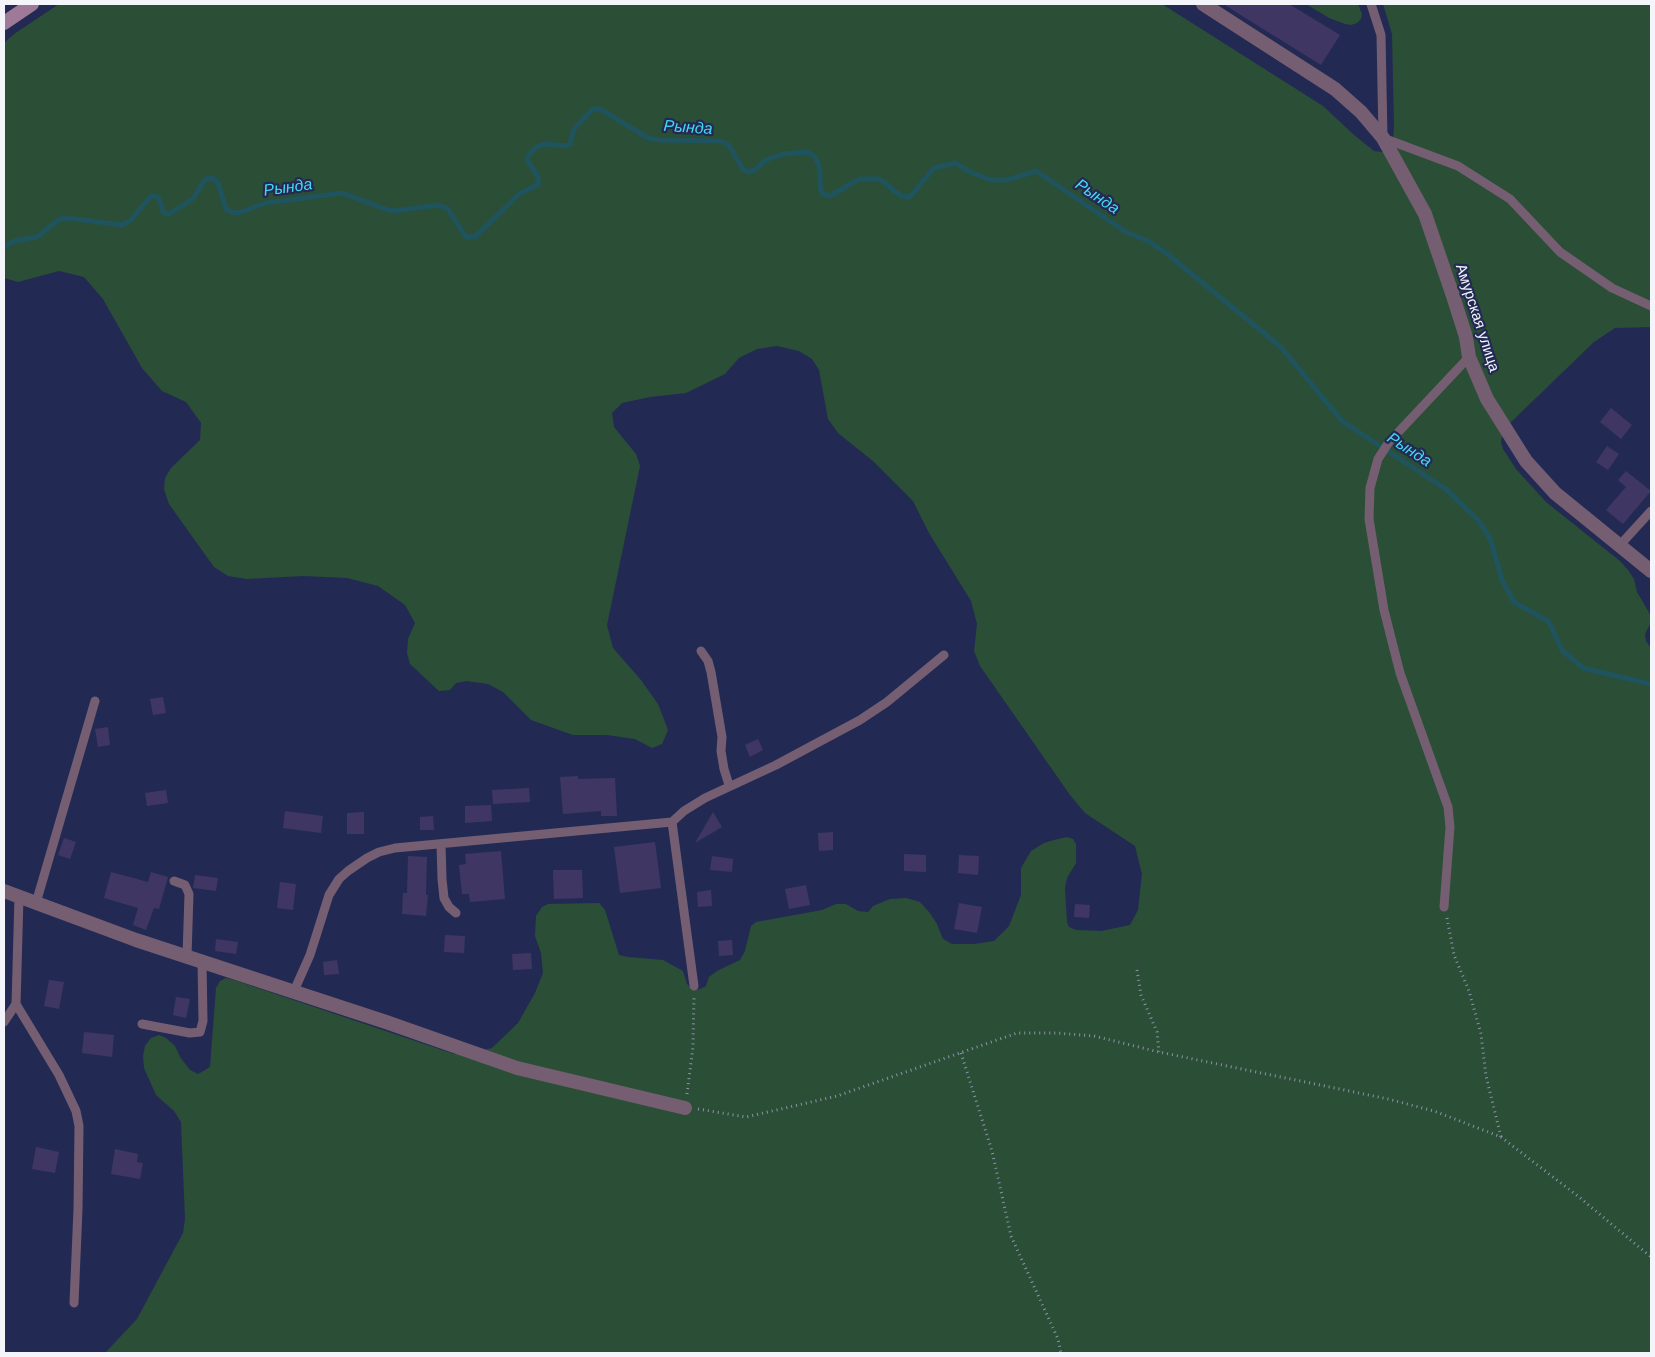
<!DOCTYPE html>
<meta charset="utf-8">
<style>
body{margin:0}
#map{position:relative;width:1655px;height:1357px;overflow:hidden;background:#222a54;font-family:Helvetica,sans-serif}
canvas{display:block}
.frame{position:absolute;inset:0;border:5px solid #f3f5fa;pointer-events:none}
</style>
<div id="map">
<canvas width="1655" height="1357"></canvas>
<div class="frame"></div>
</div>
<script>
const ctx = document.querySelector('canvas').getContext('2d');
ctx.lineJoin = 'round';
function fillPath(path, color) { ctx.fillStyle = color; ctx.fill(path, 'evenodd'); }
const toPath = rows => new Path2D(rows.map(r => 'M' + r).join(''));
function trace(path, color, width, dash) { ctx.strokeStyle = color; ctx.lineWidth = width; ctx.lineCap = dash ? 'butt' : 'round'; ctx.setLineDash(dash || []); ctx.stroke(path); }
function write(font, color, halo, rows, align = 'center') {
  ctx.font = font + ' Helvetica,sans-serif'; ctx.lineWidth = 4.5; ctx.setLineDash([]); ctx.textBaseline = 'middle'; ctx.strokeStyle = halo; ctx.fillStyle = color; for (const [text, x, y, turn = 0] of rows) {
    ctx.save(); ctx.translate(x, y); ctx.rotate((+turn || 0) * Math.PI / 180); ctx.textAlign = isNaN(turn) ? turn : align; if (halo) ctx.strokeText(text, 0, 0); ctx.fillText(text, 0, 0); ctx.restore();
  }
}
fillPath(toPath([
 [59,4,1162,4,1323,106,1353,134,1374,151,1382,152,1389,151,1393,141,1394,125,1392,34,1383,4,1651,4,1651,327,1615,328,1594,342,1509,424,1503,432,1501,442,1503,449,1516,469,1546,502,1620,561,1628,570,1634,579,1637,592,1651,616,1651,622,1645,634,1646,641,1651,648,1651,1353,105,1353,137,1319,183,1233,185,1219,181,1122,174,1111,156,1095,144,1068,143,1056,145,1046,151,1038,159,1035,166,1038,175,1046,180,1057,190,1070,198,1074,210,1067,216,988,220,981,226,978,234,980,454,1054,468,1054,492,1048,518,1023,535,993,543,973,541,953,535,936,536,916,542,907,548,904,599,903,605,910,619,955,628,957,663,960,683,971,687,984,693,990,700,989,706,986,709,977,717,971,740,960,745,951,751,926,756,922,822,910,836,904,846,904,858,911,868,912,873,906,890,899,906,898,920,902,929,912,937,924,943,939,952,944,974,944,994,941,1009,926,1021,895,1021,868,1031,851,1044,843,1054,840,1067,837,1073,839,1076,844,1076,863,1067,878,1065,888,1067,922,1069,927,1076,930,1101,931,1130,925,1138,910,1142,874,1135,846,1085,813,1070,795,980,666,974,651,977,624,971,601,929,533,913,501,874,462,838,433,828,419,819,370,812,359,799,351,777,346,757,349,739,358,725,374,686,393,650,397,622,403,612,413,614,427,636,454,640,466,607,625,613,648,641,680,658,704,668,730,662,744,652,748,635,739,607,735,573,735,531,720,503,692,488,684,466,681,456,683,450,690,439,691,410,664,407,653,408,639,415,623,405,605,378,586,347,578,303,576,247,579,228,576,214,567,169,504,164,489,165,478,171,468,200,440,201,423,186,402,162,391,142,368,103,299,84,277,59,271,18,282,4,278,4,43,14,34],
 [1306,4,1358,4,1362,14,1361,19,1357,23,1351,25,1345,24,1329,18]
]), '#2b4e36');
trace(toPath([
 [4,247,14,241,37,237,60,219,68,218,122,225,130,221,151,196,158,197,164,213,169,214,193,199,204,181,208,178,214,179,218,183,226,209,231,212,238,213,266,203,342,193,388,210,396,211,437,205,447,208,466,237,475,237,519,194,537,185,539,182,537,175,527,160,528,156,535,148,544,144,567,146,570,144,574,129,593,109,600,109,648,138,659,140,719,141,728,144,743,169,748,172,755,170,766,160,783,154,808,152,814,156,819,165,821,191,823,194,830,196,852,183,860,179,879,179,887,184,895,192,902,196,910,197,934,168,955,163,972,173,991,180,1007,180,1036,171,1126,232,1148,241,1166,253,1281,347,1342,421,1447,490,1478,520,1490,538,1502,580,1514,602,1549,622,1562,650,1583,668,1651,684]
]), '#1f545e', 5);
fillPath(toPath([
 [1223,4,1289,4,1340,35,1321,65],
 [1611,408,1632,425,1621,439,1600,422],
 [1607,446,1619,454,1608,470,1596,462],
 [1626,471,1651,491,1623,524,1606,510,1626,487,1618,480],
 [163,697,166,713,153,715,150,699],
 [108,727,110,745,98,747,95,729],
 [758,739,763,750,750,757,745,745],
 [578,776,578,779,615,778,617,816,601,816,601,811,563,814,560,777],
 [529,788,530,802,493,804,492,790],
 [166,790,168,803,147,806,145,793],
 [491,805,492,821,465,823,465,806],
 [285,811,323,816,321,833,283,828],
 [364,812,364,834,347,834,347,813],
 [713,812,722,827,695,843],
 [433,816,434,830,420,830,420,817],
 [833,832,833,850,819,851,818,833],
 [64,838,76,842,70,859,58,855],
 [655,842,661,888,620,893,614,847],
 [501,851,505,899,470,902,469,894,462,894,459,865,466,864,465,854],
 [904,854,926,855,926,872,904,871],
 [959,855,979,856,978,875,958,873],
 [408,856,427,857,426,895,428,895,426,916,402,914,403,893,407,893],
 [712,856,733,859,732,872,710,870],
 [553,870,582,870,583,898,554,899],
 [111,872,148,882,151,872,168,877,159,909,154,908,146,930,133,925,138,908,104,898],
 [195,875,218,878,216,891,193,888],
 [280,882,296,884,293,910,277,908],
 [806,885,810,905,789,909,785,889],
 [711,890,712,906,698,907,697,892],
 [959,903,982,907,977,933,954,929],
 [1075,904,1090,905,1089,918,1074,917],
 [445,935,465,936,464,953,444,952],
 [216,939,238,942,236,954,215,951],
 [732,940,733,955,719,956,718,941],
 [531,953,532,969,513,970,512,954],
 [337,960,339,974,324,975,323,962],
 [49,980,64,982,59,1009,44,1006],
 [176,997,190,999,186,1018,173,1015],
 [84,1032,114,1035,112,1057,82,1053],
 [36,1147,59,1152,55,1173,32,1169],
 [115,1149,138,1154,137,1162,143,1163,140,1179,111,1174]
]), '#403663');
trace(toPath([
 [1447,918,1454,955,1469,991,1481,1034,1486,1076,1501,1137],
 [1137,970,1141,995,1157,1032,1159,1052],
 [961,1053,992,1151,1011,1236,1058,1339,1061,1353],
 [687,1094,693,1047,694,996],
 [698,1109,746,1117,837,1096,1017,1033,1056,1033,1094,1036,1159,1052,1388,1099,1434,1111,1501,1137,1579,1197,1651,1257]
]), '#8e93aa', 3, [1, 4]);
trace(toPath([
 [1371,4,1381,35,1383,138,1458,166,1510,199,1560,252,1612,288,1651,306],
 [1620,545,1651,511],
 [701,651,708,661,711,672,722,737,721,751,724,769,729,785],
 [672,822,694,986],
 [441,844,442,879,444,898,449,907,456,913],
 [174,881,185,885,189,894,187,956],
 [19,897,16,1004,59,1075,76,1111,79,1126,78,1209,74,1303],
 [36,903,95,701],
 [1444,907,1450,827,1448,807,1400,673,1384,610,1369,519,1370,488,1378,459,1389,442,1469,357],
 [294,991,310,955,329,895,339,879,348,871,367,858,379,852,395,848,672,822,684,811,705,798,776,765,860,720,887,702,944,655],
 [4,1022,16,1004],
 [142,1024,190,1033,200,1032,203,1021,202,961]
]), '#765e72', 9);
trace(toPath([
 [1203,4,1335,89,1361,112,1383,138,1425,214,1453,296,1466,337,1469,357,1487,399,1526,461,1555,493,1651,571],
 [4,891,136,940,386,1022,517,1068,685,1108]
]), '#765e72', 14);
trace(toPath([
 [4,23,32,4]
]), '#9f7998', 14);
write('15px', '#f3f5fa', '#222a54', [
 ["Амурская улица",1477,318,72]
]);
write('italic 16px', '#45d7f2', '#222a54', [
 ["Рында",688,128,4],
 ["Рында",288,188,-8],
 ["Рында",1097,197,34],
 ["Рында",1409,450,33]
]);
</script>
